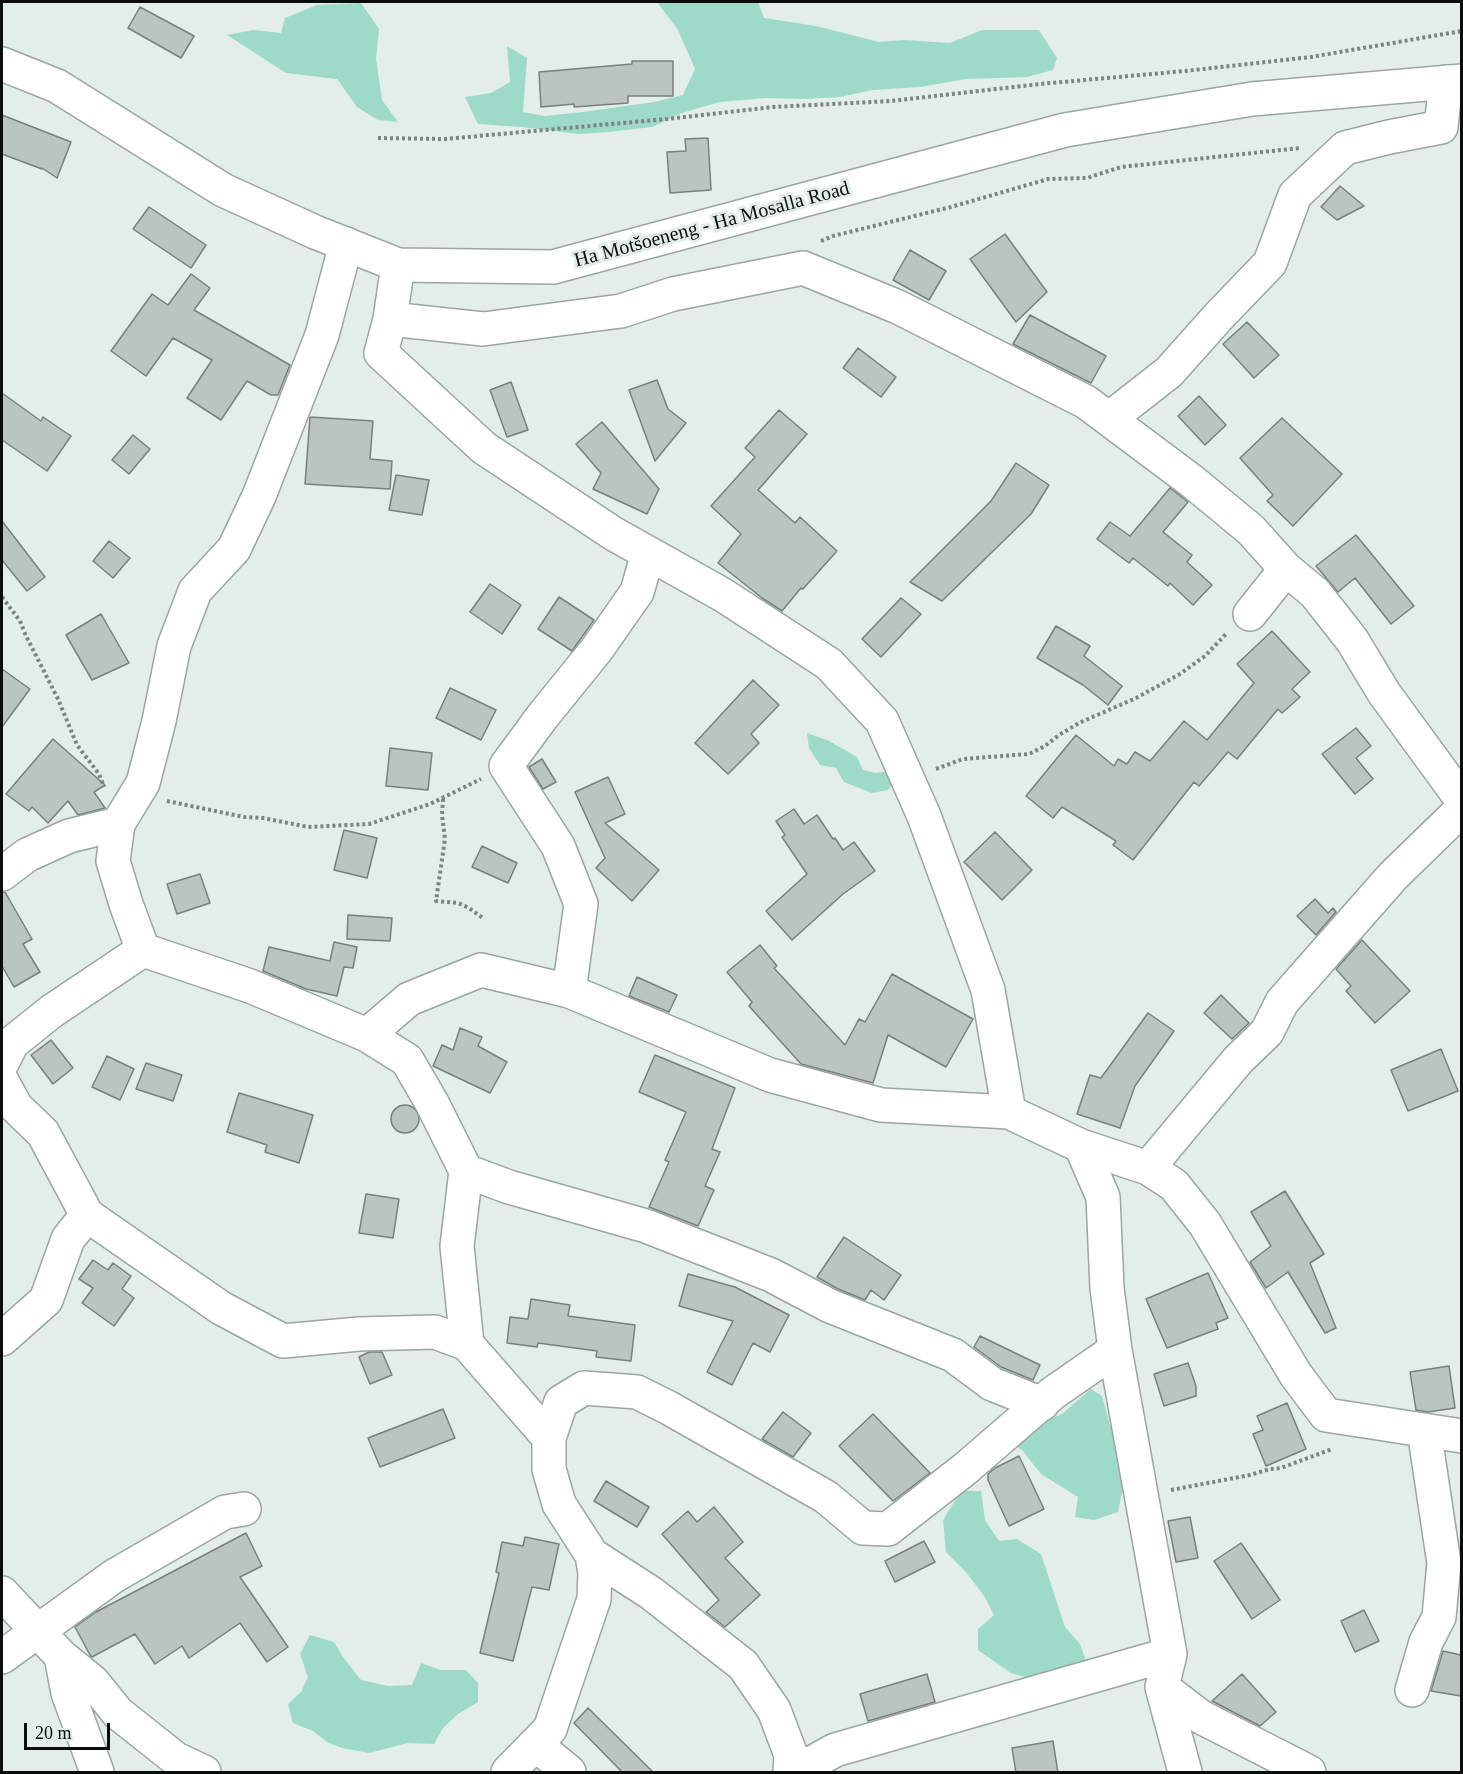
<!DOCTYPE html>
<meta charset="utf-8">
<style>
body{margin:0}
#map{position:relative;width:1463px;height:1774px;overflow:hidden;background:#e3ede9;font-family:"Times New Roman",serif}
canvas{display:block}
.frame{position:absolute;inset:0;border:3px solid #0a0d0c;pointer-events:none}
.scale{position:absolute;left:24px;top:1723px;width:86px;height:27px;box-sizing:border-box;border:3px solid #0a0d0c;border-top:0;padding-left:8px;font-size:18px;line-height:21px;white-space:nowrap;color:#0a0d0c;-webkit-text-stroke:4px #e3ede9;paint-order:stroke}
</style>
<div id="map">
<canvas width="1463" height="1774"></canvas>
<div class="frame"></div>
<div class="scale">20 m</div>
</div>
<script>
const ctx = document.querySelector('canvas').getContext('2d');
ctx.lineJoin = 'round';
function fillPath(path, color) { ctx.fillStyle = color; ctx.fill(path, 'evenodd'); }
const toPath = rows => new Path2D(rows.map(r => 'M' + r).join(''));
function trace(path, color, width, dash) { ctx.strokeStyle = color; ctx.lineWidth = width; ctx.lineCap = dash ? 'butt' : 'round'; ctx.setLineDash(dash || []); ctx.stroke(path); }
function write(font, color, halo, rows, align = 'center') {
  ctx.font = font + ' "Times New Roman",serif'; ctx.lineWidth = 6; ctx.setLineDash([]); ctx.textBaseline = 'middle'; ctx.strokeStyle = halo; ctx.fillStyle = color; for (const [text, x, y, turn = 0] of rows) {
    ctx.save(); ctx.translate(x, y); ctx.rotate((+turn || 0) * Math.PI / 180); ctx.textAlign = isNaN(turn) ? turn : align; if (halo) ctx.strokeText(text, 0, 0); ctx.fillText(text, 0, 0); ctx.restore();
  }
}
fillPath(toPath([
 [657,2,758,2,764,18,816,26,879,42,905,40,950,43,982,30,1039,30,1057,58,1053,70,1027,77,966,79,920,87,872,90,840,97,804,99,765,98,719,102,682,113,652,127,609,132,579,134,522,127,478,124,465,97,491,93,510,82,507,46,527,58,523,112,544,116,583,112,654,102,683,95,695,69,678,30],
 [361,3,379,29,376,59,382,100,398,122,378,120,357,107,337,79,286,73,227,35,253,30,281,33,285,18,317,5],
 [807,733,829,741,857,757,863,770,875,773,892,771,895,780,888,790,872,793,844,782,836,768,820,765,809,748],
 [1091,1389,1102,1396,1110,1425,1121,1454,1124,1481,1118,1512,1094,1520,1075,1517,1078,1497,1041,1474,1022,1450,1010,1444,1036,1425,1062,1414],
 [961,1491,981,1491,985,1520,999,1541,1017,1539,1041,1554,1065,1627,1080,1644,1088,1667,1042,1682,1011,1673,978,1650,978,1629,994,1615,984,1596,966,1572,946,1552,943,1520],
 [310,1635,334,1642,343,1657,361,1680,388,1686,412,1685,421,1663,441,1670,466,1670,478,1683,478,1702,458,1714,443,1728,434,1744,408,1743,369,1753,342,1748,327,1742,313,1731,293,1723,288,1704,301,1692,308,1677,300,1654]
]), '#9ddac8');
const building = toPath([
 [140,7,194,36,181,58,128,28,140,7],
 [632,61,673,61,673,96,628,96,628,103,574,107,574,104,541,107,539,72,632,64,632,61],
 [2,115,71,142,57,178,42,168,42,169,2,154,2,115],
 [708,138,711,190,670,193,667,152,686,151,685,139,708,138],
 [1340,186,1364,206,1337,220,1321,207,1340,186],
 [149,207,206,245,191,268,133,229,149,207],
 [1005,234,1047,292,1016,322,970,259,1005,234],
 [910,250,946,271,929,300,893,280,910,250],
 [191,274,210,288,194,310,290,365,278,395,271,395,247,381,221,420,187,398,212,360,173,338,146,376,111,351,152,294,168,305,191,274],
 [1030,315,1106,356,1091,383,1013,344,1030,315],
 [1247,322,1279,355,1254,378,1223,344,1247,322],
 [858,348,896,377,881,397,843,368,858,348],
 [657,380,668,409,686,423,655,461,629,390,657,380],
 [511,382,528,430,507,437,490,390,511,382],
 [2,393,41,421,43,417,71,436,47,471,2,440,2,393],
 [1199,396,1226,425,1205,445,1178,416,1199,396],
 [779,410,807,434,758,490,795,523,800,517,837,551,803,589,801,588,782,611,762,598,718,563,741,534,711,506,755,457,745,448,779,410],
 [310,417,373,421,370,459,392,461,390,489,305,484,310,417],
 [1282,418,1342,474,1293,526,1267,501,1273,495,1240,458,1282,418],
 [602,422,659,489,647,514,593,489,601,473,576,444,602,422],
 [133,435,150,449,129,474,112,460,133,435],
 [1016,463,1049,485,1031,514,942,601,910,582,991,501,1016,463],
 [396,475,429,480,422,515,389,510,396,475],
 [1170,488,1188,502,1163,532,1192,555,1187,562,1212,585,1193,605,1170,583,1168,586,1133,558,1129,563,1097,539,1110,522,1130,536,1170,488],
 [2,521,45,577,27,591,2,560,2,521],
 [1356,535,1414,606,1391,624,1355,578,1338,592,1316,566,1356,535],
 [109,541,130,558,113,578,93,561,109,541],
 [490,584,521,605,502,634,470,612,490,584],
 [559,597,594,620,572,651,538,629,559,597],
 [901,598,921,614,881,657,862,639,901,598],
 [101,614,129,663,92,680,66,635,101,614],
 [1056,626,1090,646,1084,656,1122,686,1108,705,1083,685,1037,658,1056,626],
 [1272,631,1310,672,1292,689,1300,697,1282,713,1278,709,1237,759,1228,752,1199,786,1194,782,1133,860,1113,845,1116,841,1062,807,1053,818,1026,796,1076,735,1114,766,1118,759,1127,764,1135,752,1150,761,1184,721,1207,740,1254,683,1237,664,1272,631],
 [2,669,30,689,2,727,2,669],
 [753,680,779,705,751,734,759,743,728,774,695,743,753,680],
 [450,688,496,710,481,740,436,718,450,688],
 [1356,728,1371,746,1356,758,1373,779,1355,794,1322,754,1356,728],
 [53,739,105,785,94,792,105,808,78,815,68,801,48,823,32,807,29,811,6,794,53,739],
 [390,748,432,753,428,790,386,786,390,748],
 [542,759,556,782,543,789,529,767,542,759],
 [608,777,625,814,605,823,659,870,632,901,596,868,605,858,575,792,608,777],
 [794,809,804,824,817,815,833,839,835,838,843,850,854,842,875,871,843,894,792,940,766,911,807,874,782,837,785,835,776,821,794,809],
 [344,830,377,838,367,878,334,870,344,830],
 [995,832,1032,870,1002,900,964,862,995,832],
 [482,846,517,863,508,883,472,867,482,846],
 [200,874,210,903,177,914,167,884,200,874],
 [2,892,5,892,32,939,23,944,40,972,14,987,2,966,2,892],
 [1315,899,1328,913,1333,908,1336,912,1316,935,1297,916,1315,899],
 [348,915,392,918,390,941,347,939,348,915],
 [1362,940,1410,991,1375,1023,1346,991,1351,986,1336,969,1362,940],
 [334,942,357,947,353,968,344,967,337,996,306,989,263,971,269,947,330,961,334,942],
 [760,945,777,966,774,968,845,1045,859,1019,865,1022,892,974,973,1019,946,1067,888,1035,873,1083,801,1064,749,1006,752,1002,727,972,760,945],
 [637,977,677,995,669,1012,629,996,637,977],
 [1221,995,1249,1023,1232,1039,1204,1013,1221,995],
 [1148,1013,1174,1031,1135,1086,1120,1128,1077,1114,1090,1075,1101,1078,1148,1013],
 [460,1028,482,1037,478,1046,507,1062,490,1093,433,1066,442,1045,453,1050,460,1028],
 [51,1040,73,1068,53,1084,31,1055,51,1040],
 [1441,1049,1458,1091,1408,1111,1391,1070,1441,1049],
 [655,1055,735,1088,712,1149,720,1152,705,1186,714,1190,698,1226,649,1207,669,1162,665,1160,686,1112,639,1092,655,1055],
 [107,1056,134,1069,120,1100,92,1087,107,1056],
 [146,1063,182,1075,173,1101,136,1089,146,1063],
 [239,1093,313,1115,299,1163,265,1152,267,1145,227,1132,239,1093],
 '391 1119a14 14 0 1 1 28 0a14 14 0 1 1-28 0Z',
 [1285,1191,1324,1254,1310,1263,1336,1328,1325,1333,1288,1272,1266,1288,1250,1262,1271,1246,1251,1212,1285,1191],
 [366,1194,399,1199,393,1238,359,1233,366,1194],
 [844,1237,901,1275,884,1300,871,1290,865,1300,838,1289,817,1277,844,1237],
 [93,1260,108,1270,113,1263,131,1276,122,1289,134,1298,114,1326,82,1303,93,1288,79,1279,93,1260],
 [1208,1273,1228,1318,1216,1323,1218,1329,1167,1348,1146,1299,1208,1273],
 [688,1274,735,1287,789,1315,770,1352,753,1343,732,1385,707,1372,733,1321,679,1306,688,1274],
 [531,1299,570,1305,568,1316,635,1325,631,1361,596,1357,597,1351,538,1343,537,1347,507,1343,510,1317,528,1319,531,1299],
 [980,1336,1040,1365,1033,1380,1001,1367,974,1347,980,1336],
 [369,1352,382,1352,392,1375,370,1384,359,1357,369,1352],
 [1188,1363,1196,1386,1196,1396,1164,1406,1154,1374,1188,1363],
 [1449,1366,1455,1408,1428,1412,1416,1410,1410,1372,1449,1366],
 [1287,1403,1306,1449,1266,1466,1253,1434,1263,1430,1257,1416,1287,1403],
 [443,1409,455,1438,380,1467,368,1438,443,1409],
 [783,1412,811,1433,793,1457,762,1439,783,1412],
 [873,1414,930,1473,893,1501,839,1446,873,1414],
 [1019,1456,1044,1509,1009,1526,988,1480,988,1474,995,1468,1019,1456],
 [606,1481,649,1507,637,1527,594,1501,606,1481],
 [714,1507,743,1542,725,1558,760,1595,725,1627,706,1612,719,1600,662,1534,688,1511,697,1522,714,1507],
 [1190,1517,1198,1558,1176,1562,1168,1521,1190,1517],
 [246,1533,262,1566,240,1577,288,1647,267,1662,240,1623,189,1658,182,1646,155,1664,135,1634,92,1657,90,1655,75,1627,96,1612,246,1533],
 [525,1537,559,1544,549,1590,532,1587,513,1661,480,1653,499,1573,496,1572,502,1542,523,1546,525,1537],
 [924,1541,935,1562,895,1582,885,1561,924,1541],
 [1241,1543,1280,1600,1252,1619,1214,1561,1241,1543],
 [1364,1610,1379,1641,1355,1652,1341,1621,1364,1610],
 [1443,1651,1461,1655,1461,1696,1431,1691,1443,1651],
 [927,1674,935,1702,868,1721,860,1694,927,1674],
 [1242,1674,1276,1712,1260,1726,1212,1701,1242,1674],
 [588,1708,654,1773,623,1773,574,1723,588,1708],
 [1053,1741,1058,1773,1016,1773,1012,1748,1053,1741]
]);
fillPath(building, '#bac4c1');
trace(building, '#77807d', 1.5);
const minor = toPath([
 [398,265,390,319,381,353,484,448,614,534,723,595,829,664,882,721,924,816,988,990,1009,1112,1081,1146,1103,1197,1107,1288,1115,1350,1170,1654,1162,1687,1185,1772],
 [390,319,483,329,621,311,673,294,803,268,898,307,1086,402,1193,482,1251,530,1286,569,1315,593,1352,640,1384,693,1462,800],
 [1109,419,1169,372,1219,316,1270,263,1295,195,1345,148,1389,137,1441,127,1446,82],
 [1250,614,1286,569],
 [2,874,27,855,69,836,118,824],
 [143,950,126,904,113,861,118,824,143,783,159,721,174,646,195,591,234,549,259,496,322,335,346,244],
 [569,991,581,904,558,846,506,766,542,717,597,649,637,592,648,553],
 [367,1035,409,999,481,970,569,991,770,1075,881,1105,1009,1112],
 [2,1063,12,1043,52,1011,143,950,250,986,367,1035,407,1060,432,1103,466,1171,457,1246,467,1344],
 [2,1081,16,1107,43,1133,87,1215,221,1308,283,1341,359,1334,435,1332,467,1344,549,1438,549,1469,559,1504,592,1555,595,1573,594,1599,550,1729,508,1772],
 [1081,1146,1148,1168,1238,1060,1267,1032,1282,1002,1393,876,1462,809],
 [1148,1168,1174,1185,1205,1224,1296,1375,1326,1415,1462,1436],
 [466,1171,509,1187,646,1226,771,1275,830,1306,953,1355,992,1384,1042,1404],
 [2,1339,46,1300,68,1239,87,1215],
 [549,1438,561,1402,584,1388,637,1392,669,1408,826,1497,863,1528,888,1529,965,1469,1053,1393,1115,1350],
 [592,1555,651,1593,743,1665,774,1710,791,1755,790,1772],
 [2,1593,61,1656,93,1682,118,1713,176,1759,204,1772],
 [61,1656,68,1693,97,1772],
 [2,1657,114,1576,225,1512,244,1509],
 [1162,1687,1201,1717,1309,1772],
 [1412,1690,1426,1642,1439,1617,1444,1563,1424,1430],
 [535,1744,569,1772],
 [796,1772,835,1750,1170,1654]
]);
const major = toPath([
 [2,64,57,86,223,190,315,232,398,265,553,267,1065,130,1252,99,1462,81]
]);
trace(minor, '#9ba5a2', 36);
trace(major, '#9ba5a2', 36);
trace(toPath([
 [378,138,445,139,667,119,773,107,891,101,1040,84,1185,71,1311,57,1462,31],
 [821,241,833,236,951,207,1048,179,1087,178,1121,167,1300,148],
 [2,597,20,621,26,636,58,699,77,745,99,774,104,787],
 [936,769,963,759,1029,754,1045,746,1059,735,1079,723,1136,698,1180,674,1205,656,1227,633],
 [443,799,442,815,445,839,436,901,458,903,469,908,483,918],
 [167,801,244,817,263,818,308,827,369,824,430,804,481,779],
 [1171,1490,1250,1475,1270,1469,1281,1468,1332,1449]
]), '#7c8381', 4, [3, 3]);
trace(minor, '#fff', 33);
trace(major, '#fff', 33);
write('20px', '#0a0d0c', '#e3ede9', [
 ["Ha Motšoeneng - Ha Mosalla Road",712,225,-15]
]);
</script>
